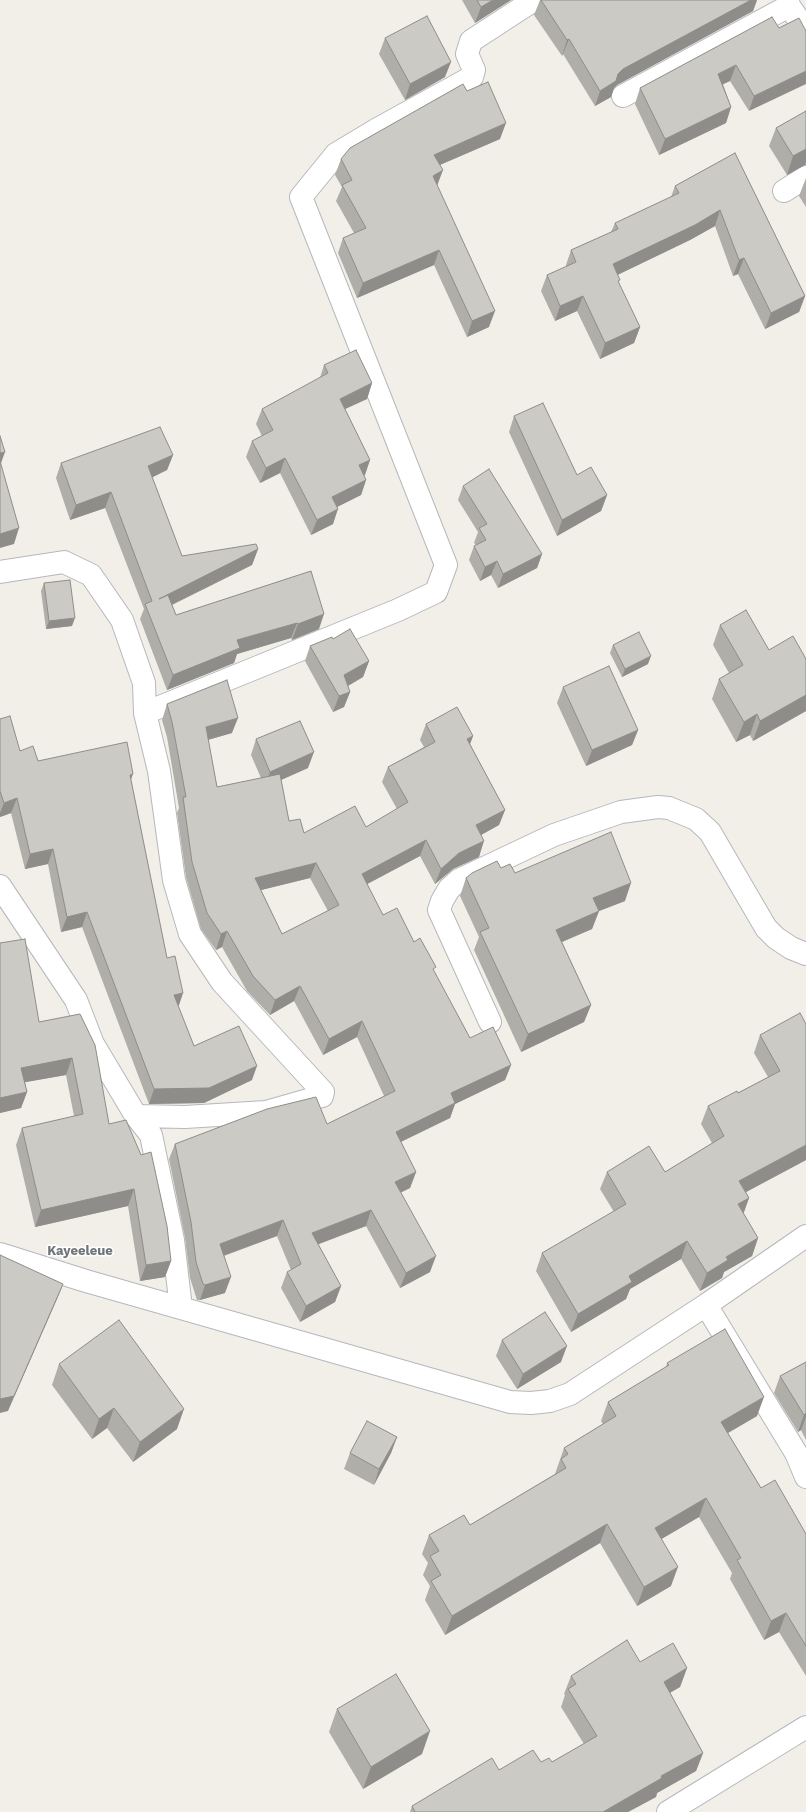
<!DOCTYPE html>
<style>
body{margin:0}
canvas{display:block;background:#f1efe8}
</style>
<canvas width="806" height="1812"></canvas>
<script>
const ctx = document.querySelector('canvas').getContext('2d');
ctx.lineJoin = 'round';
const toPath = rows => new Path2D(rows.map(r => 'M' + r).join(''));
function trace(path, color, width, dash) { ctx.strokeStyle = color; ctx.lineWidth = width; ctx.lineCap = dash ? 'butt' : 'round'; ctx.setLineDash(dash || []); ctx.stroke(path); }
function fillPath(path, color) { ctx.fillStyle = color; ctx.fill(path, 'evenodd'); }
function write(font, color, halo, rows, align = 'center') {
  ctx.font = font + ' "Work Sans",sans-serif'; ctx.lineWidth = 3; ctx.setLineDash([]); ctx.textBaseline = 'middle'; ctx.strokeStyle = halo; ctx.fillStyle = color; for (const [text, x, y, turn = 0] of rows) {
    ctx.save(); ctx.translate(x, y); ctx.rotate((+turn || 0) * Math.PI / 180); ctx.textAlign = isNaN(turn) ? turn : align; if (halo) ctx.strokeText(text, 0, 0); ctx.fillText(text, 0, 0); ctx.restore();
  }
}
const minor = toPath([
 [788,0,789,6,806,30],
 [623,96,789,6],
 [784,191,806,177],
 [0,572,64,562,91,575,122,620,144,683,145,713,159,771,174,880,190,934,222,982,323,1092,322,1096,266,1112,185,1117,136,1116],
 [145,713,398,610,436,592,446,565,301,197,336,154,376,130,472,77,474,70,467,54,471,41,534,0],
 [0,886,76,1000,93,1044,136,1116,151,1135,173,1240,181,1308],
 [490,1022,439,910,442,901,449,889,459,880,554,835,621,812,658,807,669,808,696,819,710,832,766,928,776,938,791,948,806,954],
 [0,1254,86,1281,510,1402,531,1403,550,1401,570,1394,706,1305,806,1236],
 [706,1305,796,1453,806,1477],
 [668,1812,806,1727]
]);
trace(minor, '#b5b8bc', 24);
trace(minor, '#fff', 22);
fillPath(toPath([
 [462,0,511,0,475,23],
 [540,0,757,0,753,11,617,85,614,88,611,97,595,106,563,54,562,56,534,15],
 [799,18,749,111,730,81,723,84,731,107,726,123,659,155,635,104,640,88,779,28],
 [385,38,445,77,405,100,379,54],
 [467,91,500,139,440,165,437,185,489,327,467,337,434,265,357,298,338,253,343,238,354,233,336,201,342,187,335,175,341,159],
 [806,111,806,165,805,165,787,175,769,146,776,128],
 [735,153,805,296,799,312,765,329,738,274,733,276,715,226,690,240,617,275,618,282,640,327,634,343,600,359,577,311,555,321,541,291,547,275,566,267,566,265,571,250,611,232,615,223,671,197,675,186],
 [806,178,806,207,799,196],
 [324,365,372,383,367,399,345,409,370,460,364,475,366,480,361,495,337,507,333,524,311,535,280,473,260,483,246,457,252,441,262,436,256,424,262,409,320,378],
 [514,416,577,475,607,495,601,511,557,536,509,432],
 [173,455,167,470,152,477,182,556,258,549,252,565,172,605,176,615,311,571,319,629,292,640,291,638,237,654,234,663,167,690,140,619,144,609,105,508,70,520,56,478,61,463],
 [463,486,542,554,537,568,498,588,491,575,480,581,469,560,474,546,476,545,474,543,478,532,458,500],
 [44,583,72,626,46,629,41,591],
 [720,625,769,650,806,659,806,711,753,741,750,735,736,742,712,699,719,679,729,673,713,645],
 [333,639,369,661,363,677,348,686,350,692,344,707,333,712,305,661,310,646],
 [613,645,648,664,622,677,610,653],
 [563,687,638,730,632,745,586,766,557,703],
 [167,704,232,733,208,740,217,787,261,778,251,755,256,739,308,768,281,780,289,821,304,833,366,827,397,809,382,782,388,767,424,747,420,740,426,724,473,736,470,744,505,810,499,825,481,835,479,857,453,869,435,884,420,856,367,884,383,915,414,942,434,972,470,1038,511,1065,505,1080,455,1104,450,1118,401,1142,416,1172,410,1188,400,1193,430,1272,400,1288,366,1226,318,1244,341,1286,335,1302,300,1322,281,1288,287,1272,291,1270,277,1236,224,1256,225,1293,200,1300,197,1300,190,1278,185,1238,169,1159,175,1144,327,1124,384,1096,357,1037,323,1055,294,1001,270,1015,247,991,222,947,216,950,201,929,186,877,177,813,179,808,167,737,162,720],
 [310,878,328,911,282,934,261,890],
 [0,719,20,751,38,761,131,780,167,958,183,993,178,1007,194,1046,252,1080,204,1103,149,1104,82,927,61,932,48,864,25,869,11,813,0,817],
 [501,868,515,873,625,901,599,911,592,929,562,942,591,1005,584,1022,521,1052,474,950,479,937,460,896,466,878],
 [0,943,39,1022,80,1014,109,1124,171,1261,165,1277,140,1281,128,1206,35,1227,16,1145,22,1128,74,1116,66,1075,25,1082,27,1092,21,1108,0,1113],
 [806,1024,806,1160,746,1192,749,1198,743,1213,758,1238,752,1256,724,1272,722,1278,700,1291,681,1259,630,1289,626,1299,571,1332,536,1271,542,1253,614,1212,600,1189,607,1172,665,1172,712,1143,701,1124,708,1106,738,1093,768,1077,754,1053,760,1035],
 [502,1340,561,1362,517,1389,496,1356],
 [806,1362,806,1440,801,1430,798,1432,774,1393,780,1376],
 [667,1363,757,1416,728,1433,761,1488,806,1534,806,1676,779,1632,764,1640,730,1579,732,1573,699,1517,661,1539,671,1586,637,1606,600,1543,445,1635,425,1600,430,1586,423,1575,428,1563,422,1554,429,1535,470,1525,555,1474,564,1448,603,1424,601,1421,608,1402,666,1367],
 [59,1364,177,1429,133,1462,107,1428,92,1439,52,1385],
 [397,1437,391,1453,374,1485,344,1469,350,1453],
 [640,1662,687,1668,680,1687,670,1693,703,1753,696,1771,657,1793,656,1797,628,1812,410,1812,412,1806,499,1770,541,1762,552,1762,584,1744,561,1707,565,1695,564,1694,571,1676],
 [337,1709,422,1754,363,1789,329,1732]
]), '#afaea9');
fillPath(toPath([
 [493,0,511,0,475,23,481,7],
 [751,0,757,0,753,11,617,85,614,88,611,97,595,106,600,91,623,69],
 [569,39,563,54,562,56,567,40],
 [451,62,445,77,405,100,410,84],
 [736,65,730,81,713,89,718,74],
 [806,71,806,84,749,111,754,96],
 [731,107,726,123,659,155,665,139],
 [506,123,500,139,428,170,434,155],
 [806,149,806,162,805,165,787,175,793,156],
 [443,170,437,186,433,176],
 [720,210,715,226,690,240,607,280,613,264],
 [439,250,434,265,357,298,363,283],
 [744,258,738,274,733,276,739,260],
 [583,296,577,311,555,321,560,306],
 [805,296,799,312,765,329,771,313],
 [495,311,489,327,467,337,472,321],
 [640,327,634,343,600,359,605,343],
 [372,383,367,399,334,414,340,399],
 [5,452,0,466,0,453],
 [173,455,167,470,143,482,148,466],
 [285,458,280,473,260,483,266,468],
 [370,460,365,475,353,481,359,465],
 [366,480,361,495,327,512,332,497],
 [111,492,105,508,70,520,76,505],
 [607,495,601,511,557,536,562,520],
 [338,509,333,524,311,535,317,520],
 [19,528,14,544,0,548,0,534],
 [258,549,252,565,153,614,159,599],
 [542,554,537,568,498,588,503,574],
 [497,561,491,575,480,581,485,567],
 [324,614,319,629,292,640,298,624],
 [75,618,72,626,46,629,49,621],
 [297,623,291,638,237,654,234,663,167,690,173,675,237,640],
 [651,656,648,664,622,677,625,669],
 [369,661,363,677,339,691,344,675],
 [350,692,344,707,333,712,339,696],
 [806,695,806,711,753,741,760,721],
 [757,714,750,735,736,742,744,722],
 [238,718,232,733,200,742,206,727],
 [638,730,632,745,586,766,592,750],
 [473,736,467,752,467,739],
 [314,752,308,768,265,787,270,772],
 [133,774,128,788,130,775],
 [17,798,11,813,0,817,0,813,4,803],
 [505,810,499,825,470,841,476,825],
 [426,840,420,856,356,890,362,874],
 [484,841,479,857,453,869,435,884,441,869,459,853],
 [53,849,48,864,25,869,30,854],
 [316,863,310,878,249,893,255,878],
 [631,883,625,901,586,916,593,898],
 [599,911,592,929,550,947,556,930],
 [87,912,82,927,61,932,67,917],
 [227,931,222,947,216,950,221,934],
 [300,986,294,1001,270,1015,275,1000],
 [183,993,178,1008,174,995],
 [591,1005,584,1022,521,1052,528,1034],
 [362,1021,357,1037,323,1055,329,1039],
 [72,1058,66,1075,15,1084,21,1068],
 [511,1065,505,1080,455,1104,450,1118,390,1147,396,1132,451,1093],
 [257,1066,252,1080,204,1103,149,1104,154,1089],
 [27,1092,21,1108,0,1113,0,1098],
 [806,1145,806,1160,733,1199,739,1181],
 [416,1172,410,1188,389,1198,395,1182],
 [134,1189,128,1206,35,1227,41,1210],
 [749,1198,743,1215,738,1204],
 [371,1210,366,1226,306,1249,312,1233],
 [283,1220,277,1236,214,1259,220,1244],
 [758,1238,752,1256,724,1272,722,1278,700,1291,707,1273,726,1257],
 [687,1241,681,1259,630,1289,626,1299,571,1332,578,1314,629,1276],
 [436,1256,430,1272,400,1288,406,1273],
 [171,1261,165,1277,140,1281,146,1265],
 [231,1277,225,1293,200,1300,205,1285],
 [63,1284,57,1299,8,1411,0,1413,0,1399],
 [341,1286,335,1302,300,1322,306,1306],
 [567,1346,561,1362,517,1389,523,1374],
 [764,1397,757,1416,714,1441,721,1422],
 [114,1408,107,1428,92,1439,99,1419],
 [184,1409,177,1429,133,1462,140,1442],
 [806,1413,806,1417,801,1430,798,1432,804,1415],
 [397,1437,391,1453,374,1485,379,1469],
 [706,1498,699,1517,648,1547,655,1528],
 [607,1524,600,1543,445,1635,452,1616],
 [678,1567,671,1586,637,1606,644,1587],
 [786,1613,779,1632,764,1640,771,1621],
 [687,1668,680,1687,657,1700,664,1682],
 [430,1731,422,1754,363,1789,371,1767],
 [703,1753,696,1771,657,1793,656,1797,628,1812,603,1812,661,1776]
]), '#8f8d8a');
const building = toPath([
 [477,0,493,0,481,7,477,0],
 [541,0,751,0,623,69,618,74,616,81,600,91,569,39,567,40,541,0],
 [427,16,451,62,410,84,385,38,427,16],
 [772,17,779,28,799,18,806,31,806,71,754,96,736,65,718,74,731,107,665,139,640,88,772,17],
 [488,82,506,123,434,155,443,170,433,176,495,311,472,321,439,250,363,283,343,238,366,228,342,185,352,180,341,159,350,148,463,84,467,91,488,82],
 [806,111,806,149,793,156,776,128,806,111],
 [735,153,805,296,771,313,744,258,739,260,720,210,695,225,613,264,620,280,618,281,640,327,605,343,583,296,560,306,547,275,576,262,571,250,618,229,615,223,679,193,675,186,735,153],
 [356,350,372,383,340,399,370,460,359,465,366,480,332,497,338,509,317,520,285,458,266,468,252,441,273,430,262,409,328,373,324,365,356,350],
 [543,403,577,475,591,467,607,495,562,520,514,416,543,403],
 [160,427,173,455,148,466,182,556,256,544,258,549,159,599,168,595,176,615,311,571,324,614,298,624,297,623,237,640,240,648,173,675,145,604,152,601,111,492,76,505,61,463,160,427],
 [0,436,5,452,0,453,0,436],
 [0,461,19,528,0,534,0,461],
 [489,469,542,554,503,574,497,561,485,567,474,546,486,540,479,528,487,524,463,486,489,469],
 [70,580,75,618,49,621,44,583,70,580],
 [746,610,769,650,793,636,806,659,806,695,760,721,757,714,744,722,719,679,743,665,720,625,746,610],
 [350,629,369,661,344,675,350,692,339,696,310,646,332,637,333,639,350,629],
 [639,632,651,656,625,669,613,645,639,632],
 [609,666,638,730,592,750,563,687,609,666],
 [227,680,238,718,206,727,217,787,280,774,289,821,300,819,304,833,355,806,366,827,408,802,388,767,435,742,426,724,457,707,473,736,467,739,505,810,476,825,484,841,459,853,441,869,426,840,362,874,383,915,397,908,414,942,420,938,436,967,433,969,470,1038,493,1027,511,1065,451,1093,455,1103,396,1132,416,1172,395,1182,436,1256,406,1273,371,1210,312,1233,341,1286,306,1306,287,1272,301,1264,283,1220,220,1244,231,1277,205,1285,203,1284,196,1262,191,1222,175,1144,267,1109,316,1097,327,1124,395,1091,362,1021,329,1039,300,986,275,1000,253,976,227,931,221,934,207,913,192,862,183,797,186,797,172,722,167,704,227,680],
 [316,863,339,905,282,934,255,878,316,863],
 [10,716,20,751,33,746,38,761,127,742,133,774,130,775,167,958,175,956,183,993,174,995,194,1046,239,1026,257,1066,209,1088,154,1089,87,912,67,917,53,849,30,854,17,798,4,803,0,791,0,719,10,716],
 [300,721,314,752,270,772,256,739,300,721],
 [611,832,631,883,593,898,599,911,556,930,591,1005,528,1034,480,932,489,928,466,878,472,873,497,861,501,868,510,864,515,873,611,832],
 [25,939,39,1022,80,1014,95,1045,109,1124,126,1120,141,1155,151,1152,167,1226,171,1261,146,1265,134,1189,41,1210,22,1128,83,1114,72,1058,21,1068,27,1092,0,1098,0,943,25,939],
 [800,1013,806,1024,806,1145,739,1181,749,1198,738,1204,758,1238,726,1257,728,1260,707,1273,687,1241,629,1276,632,1282,578,1314,542,1253,626,1204,607,1172,649,1146,665,1172,724,1136,708,1106,737,1091,738,1093,780,1071,760,1035,800,1013],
 [0,1255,63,1284,14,1396,0,1399,0,1255],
 [545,1312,567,1346,523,1374,502,1340,545,1312],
 [119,1320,184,1409,140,1442,114,1408,99,1419,59,1364,119,1320],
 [725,1329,764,1397,721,1422,761,1488,775,1480,806,1534,806,1646,786,1613,771,1621,737,1560,741,1558,706,1498,655,1528,678,1567,644,1587,607,1524,452,1616,431,1581,441,1575,430,1556,439,1551,429,1535,464,1515,470,1525,566,1468,561,1459,568,1454,564,1448,616,1416,608,1402,669,1365,667,1363,725,1329],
 [806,1362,806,1413,804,1415,780,1376,806,1362],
 [367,1421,397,1437,379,1469,350,1453,367,1421],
 [627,1640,640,1662,673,1643,687,1668,664,1682,703,1753,661,1776,662,1778,603,1812,415,1812,412,1806,492,1758,499,1770,533,1750,541,1762,549,1758,552,1762,597,1736,568,1689,576,1684,571,1676,627,1640],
 [396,1674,430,1731,371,1767,337,1709,396,1674]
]);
fillPath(building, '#cccac5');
trace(building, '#8f8d8a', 1);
write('bold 13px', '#70757a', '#fff', [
 ["Kayeeleue",80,1251]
]);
</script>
